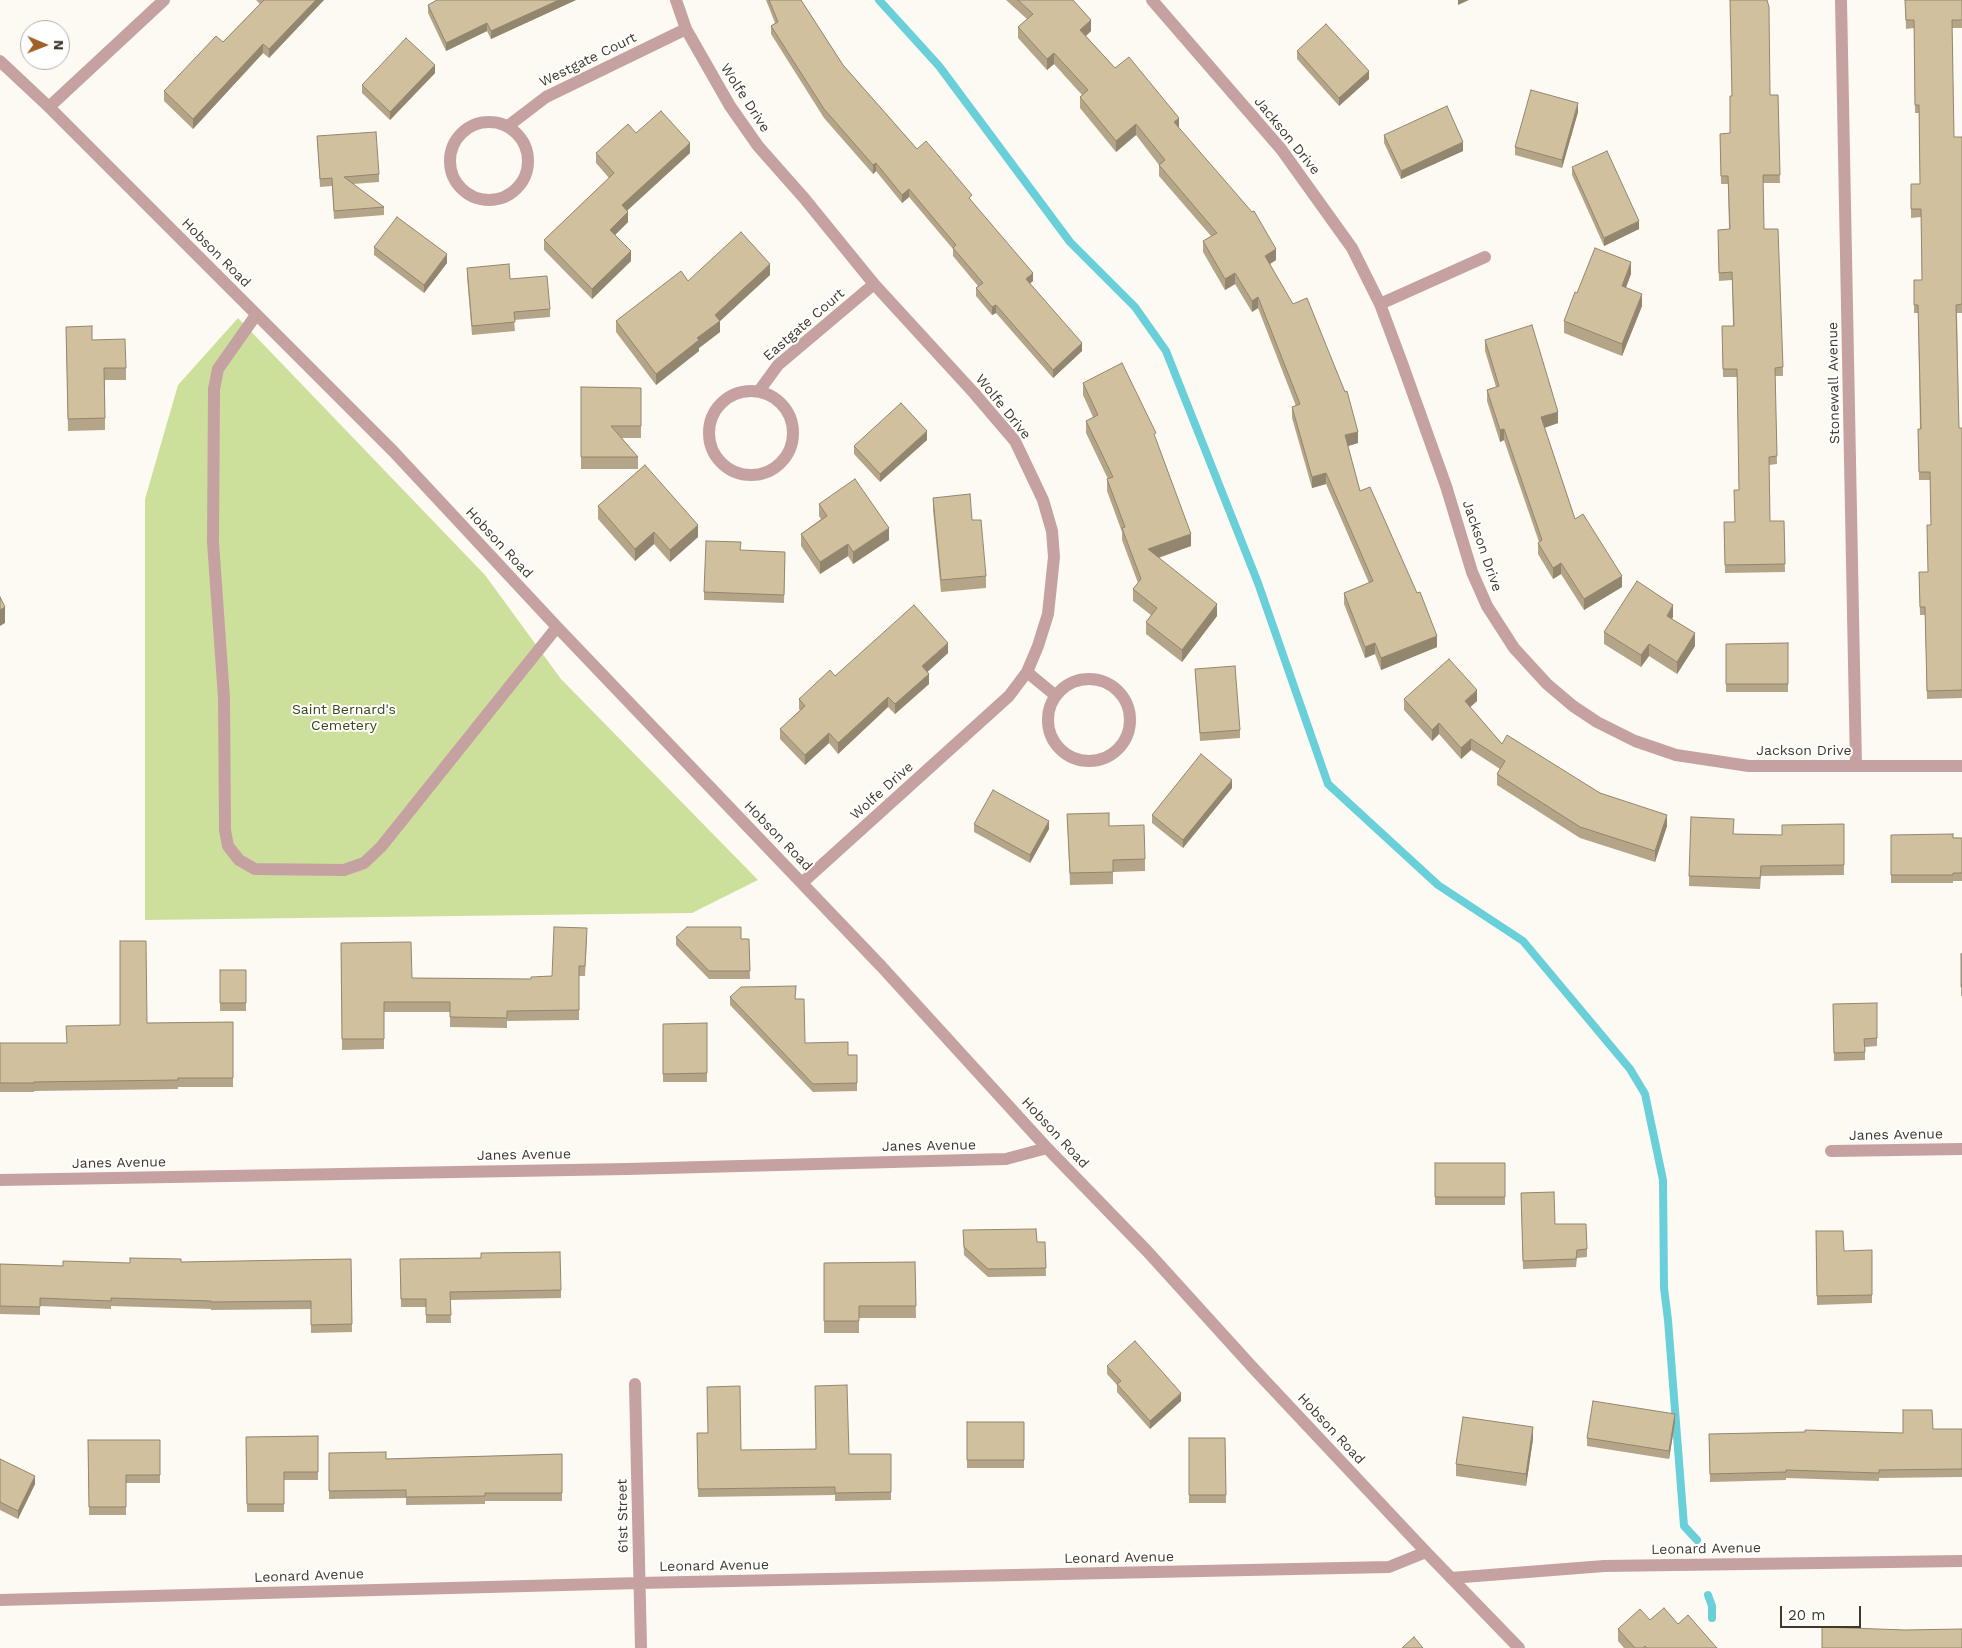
<!DOCTYPE html>
<style>
body{margin:0}
#map{position:relative;width:1962px;height:1648px;overflow:hidden;background:#fdfaf3;font-family:"Work Sans",sans-serif}
canvas{display:block}
.north{position:absolute;left:20px;top:20px;width:50px;height:50px;box-sizing:border-box;background:#fff;border:1px solid #b3b0aa;border-radius:50%;rotate:91deg;font-size:14px;font-weight:700;line-height:20px;text-align:center;color:#40392b}
.north::after{content:'';display:block;margin:auto;width:18px;height:22px;background:#9f6127;clip-path:polygon(50% 0,100% 100%,50% 72%,0 100%)}
.scale{position:absolute;left:1780px;top:1606px;width:81px;height:22px;box-sizing:border-box;border:2px solid #40392b;border-top:0;padding-left:6px;font-size:15px;line-height:18px;white-space:nowrap;color:#40392b;-webkit-text-stroke:4px #fff;paint-order:stroke}
</style>
<div id="map">
<canvas width="1962" height="1648"></canvas>
<div class="north">N</div>
<div class="scale">20 m</div>
</div>
<script>
const ctx = document.querySelector('canvas').getContext('2d');
ctx.lineJoin = 'round';
function fillPath(path, color) { ctx.fillStyle = color; ctx.fill(path, 'evenodd'); }
const toPath = rows => new Path2D(rows.map(r => 'M' + r).join(''));
function trace(path, color, width, dash) { ctx.strokeStyle = color; ctx.lineWidth = width; ctx.lineCap = dash ? 'butt' : 'round'; ctx.setLineDash(dash || []); ctx.stroke(path); }
function write(font, color, halo, rows, align = 'center') {
  ctx.font = font + ' "Work Sans",sans-serif'; ctx.lineWidth = 4; ctx.setLineDash([]); ctx.textBaseline = 'middle'; ctx.strokeStyle = halo; ctx.fillStyle = color; for (const [text, x, y, turn = 0] of rows) {
    ctx.save(); ctx.translate(x, y); ctx.rotate((+turn || 0) * Math.PI / 180); ctx.textAlign = isNaN(turn) ? turn : align; if (halo) ctx.strokeText(text, 0, 0); ctx.fillText(text, 0, 0); ctx.restore();
  }
}
fillPath(toPath([
 [238,318,485,575,561,679,758,880,692,913,145,920,145,499,178,385]
]), '#cce09c');
trace(toPath([
 [879,0,939,66,1070,242,1135,307,1166,351,1258,583,1328,784,1438,885,1523,941,1630,1069,1645,1094,1663,1180,1664,1288,1668,1320,1684,1526,1697,1540],
 [1708,1595,1712,1606,1712,1618]
]), '#69cfd9', 8);
trace(toPath([
 [676,0,686,29,730,106,758,146,804,198,874,284,974,393,1015,441,1043,500,1052,531,1054,557,1048,614,1038,646,1027,672,1009,696,802,883],
 [1152,0,1281,149,1352,248,1380,304,1402,363,1446,486,1472,572,1487,606,1514,648,1547,684,1573,706,1597,722,1635,741,1676,755,1749,766,1962,766],
 [1841,0,1856,766],
 [0,61,49,107,393,451,557,627,881,966,1047,1148,1147,1251,1255,1370,1426,1552,1519,1648],
 [49,107,164,0],
 '450 161a39 39 0 1 1 78 0a39 39 0 1 1-78 0Z',
 [508,126,546,97,686,29],
 [1380,304,1485,257],
 [256,315,218,369,214,389,213,542,224,698,225,830,228,846,239,860,255,869,344,870,364,863,381,847,557,627],
 [759,391,778,365,874,284],
 '709 433a42 42 0 1 1 84 0a42 42 0 1 1-84 0Z',
 [1027,672,1056,696],
 '1048 720a41 41 0 1 1 82 0a41 41 0 1 1-82 0Z',
 [1831,1151,1962,1149],
 [0,1180,627,1169,1006,1159,1047,1148],
 [635,1384,641,1648],
 [1451,1578,1604,1566,1962,1561],
 [0,1600,639,1583,1389,1567,1426,1552]
]), '#c6a1a2', 12);
fillPath(toPath([
 [256,0,324,0,321,3,269,58,263,53,193,129,164,101,164,91,223,42,260,4],
 [576,0,491,39,487,31,446,51,428,13,428,5],
 [766,0,801,0,843,65,917,149,972,202,1033,281,1030,283,1082,351,1053,378,996,313,992,315,976,296,976,288,978,286,953,256,953,249,909,197,902,203,876,171,873,174,824,118,771,34,771,26,775,23],
 [1006,0,1073,0,1091,31,1086,36,1115,68,1179,128,1276,260,1270,264,1358,443,1348,446,1360,491,1437,647,1381,670,1375,654,1365,658,1344,604,1344,593,1369,583,1326,484,1312,488,1292,418,1292,407,1296,406,1258,308,1252,312,1235,284,1225,290,1203,252,1203,241,1211,236,1159,176,1159,165,1136,135,1116,152,1080,108,1080,97,1082,95,1054,64,1047,70,1018,38,1018,27,1027,19],
 [1730,0,1767,0,1770,95,1778,95,1780,183,1763,183,1764,229,1783,367,1783,376,1775,376,1777,464,1769,465,1770,521,1784,521,1785,572,1725,573,1724,522,1735,522,1739,490,1737,377,1723,377,1722,326,1733,326,1732,280,1719,281,1718,238,1729,229,1728,184,1721,184,1720,134,1730,133,1732,96],
 [1905,0,1962,0,1962,28,1952,28,1954,137,1962,137,1962,313,1957,313,1959,428,1962,428,1962,698,1927,699,1925,615,1920,615,1919,572,1928,572,1931,525,1930,480,1919,480,1918,429,1920,429,1918,313,1914,313,1914,280,1922,280,1921,217,1911,218,1911,192,1920,184,1919,113,1915,113,1914,28,1906,29],
 [1297,51,1369,79,1339,106,1297,59],
 [435,73,390,120,362,93,362,85],
 [1578,112,1562,168,1515,155,1515,147],
 [636,133,690,153,627,211,628,222,615,235,631,261,592,299,544,250,544,240,609,178,596,163,596,153],
 [1384,135,1463,151,1401,179,1384,143],
 [317,136,379,174,379,182,353,184,384,207,384,215,334,219,332,186,320,187],
 [1572,167,1639,229,1604,246,1572,175],
 [374,247,447,263,424,293,374,255],
 [467,268,510,279,550,309,550,317,514,320,515,331,472,335,467,276],
 [1631,274,1626,287,1642,306,1622,356,1564,333,1564,321,1577,293],
 [770,275,720,321,720,332,699,348,699,351,656,385,616,332,616,321,688,281],
 [66,327,92,340,126,368,126,380,105,380,105,430,68,431],
 [1485,340,1558,423,1544,428,1575,519,1622,587,1584,610,1561,574,1553,579,1538,554,1538,543,1539,542,1504,440,1500,442,1487,401,1487,390,1496,387,1485,351],
 [1083,383,1156,440,1191,546,1159,558,1217,616,1182,662,1146,634,1146,622,1151,615,1133,601,1133,589,1138,583,1122,540,1122,532,1107,491,1107,479,1108,479,1086,433,1086,421,1093,417,1083,395],
 [581,387,641,388,641,438,622,438,638,457,638,469,581,469],
 [927,440,880,482,854,454,854,446],
 [933,498,972,520,986,576,986,588,941,592,933,510],
 [819,504,889,540,853,564,848,556,820,574,801,546,801,534,821,519,819,516],
 [598,506,698,537,670,562,654,544,635,561,598,519],
 [785,560,784,603,704,600,704,592],
 [1673,617,1672,619,1695,646,1677,674,1649,656,1641,667,1604,644,1604,632],
 [1788,643,1788,692,1726,692,1726,644],
 [948,653,927,672,929,684,895,714,888,707,838,754,829,743,805,765,780,739,780,729,800,710,799,709,799,699,835,676],
 [1195,669,1240,730,1240,738,1200,741],
 [1404,699,1477,701,1470,707,1502,744,1667,826,1655,862,1580,838,1497,785,1497,774,1500,769,1471,750,1461,759,1439,734,1432,741,1404,710],
 [1232,788,1183,848,1152,823,1152,815],
 [1067,814,1109,826,1145,859,1145,871,1113,872,1113,884,1070,885],
 [974,824,1049,829,1030,863,974,832],
 [1844,824,1844,875,1761,876,1760,889,1689,886,1689,876,1733,834,1782,835],
 [1891,835,1962,838,1962,881,1953,881,1953,883,1891,883],
 [676,937,749,939,750,979,709,979,676,945],
 [587,938,585,976,579,976,579,1020,507,1021,507,1028,450,1027,450,1012,384,1012,384,1049,342,1050,341,943,412,978,531,979,552,976],
 [1961,954,1962,954,1962,996,1961,996],
 [220,970,246,970,246,1011,220,1011],
 [730,997,796,999,805,1043,848,1055,857,1055,857,1091,813,1092,730,1005],
 [1833,1004,1877,1038,1877,1046,1865,1047,1865,1060,1834,1061],
 [233,1022,233,1087,178,1087,178,1089,34,1091,34,1092,0,1092,0,1043,67,1043,120,1025,147,1023],
 [663,1024,707,1073,707,1082,663,1082],
 [1435,1163,1505,1163,1505,1205,1435,1205],
 [1521,1193,1555,1224,1587,1249,1587,1257,1577,1258,1576,1267,1523,1269],
 [963,1230,1037,1242,1045,1242,1046,1276,988,1277,964,1255],
 [1816,1231,1844,1251,1872,1295,1872,1303,1817,1305],
 [351,1259,352,1332,311,1333,311,1309,211,1310,211,1309,111,1306,111,1309,40,1306,40,1315,0,1314,0,1264,63,1266,130,1263],
 [400,1259,561,1290,561,1298,450,1300,451,1323,426,1323,426,1307,401,1307],
 [915,1262,916,1318,859,1318,859,1333,824,1333,824,1263],
 [1107,1366,1181,1401,1150,1429,1117,1392,1117,1385,1107,1374],
 [967,1422,1024,1422,1024,1468,967,1468],
 [1675,1422,1669,1459,1587,1446,1587,1438],
 [1933,1429,1962,1429,1962,1477,1879,1478,1879,1481,1786,1478,1786,1480,1710,1482,1709,1434,1903,1433],
 [697,1433,741,1450,849,1454,891,1454,891,1500,835,1501,835,1495,698,1497],
 [318,1436,318,1480,284,1480,284,1512,247,1512,246,1437],
 [1189,1438,1225,1438,1226,1503,1189,1503],
 [1533,1439,1526,1486,1456,1476,1456,1464],
 [88,1440,160,1440,160,1483,126,1483,126,1515,89,1515],
 [329,1453,386,1459,562,1454,562,1501,485,1501,485,1504,406,1505,406,1498,329,1499],
 [0,1459,35,1484,18,1519,0,1510],
 [1650,1620,1678,1624,1717,1648,1624,1648,1618,1641,1618,1629]
]), '#b4a588');
fillPath(toPath([
 [316,0,324,0,321,3,269,58,269,49],
 [559,0,576,0,491,39,491,31],
 [1458,0,1469,0,1458,5],
 [1091,20,1091,31,1080,41,1080,30],
 [487,23,487,31,446,51,446,43],
 [263,44,263,53,193,129,193,119],
 [1054,53,1054,64,1047,70,1047,59],
 [435,65,435,73,390,120,390,112],
 [1369,71,1369,79,1339,106,1339,98],
 [1578,103,1578,112,1562,168,1562,160],
 [1179,118,1179,129,1174,122],
 [1136,124,1136,135,1116,152,1116,141],
 [1463,142,1463,151,1401,179,1401,171],
 [690,143,690,153,622,215,622,205],
 [876,163,876,171,873,174,873,165],
 [909,189,909,197,902,203,902,195],
 [628,212,628,222,610,240,610,230],
 [1639,221,1639,229,1604,246,1604,238],
 [1276,249,1276,260,1265,267,1265,256],
 [631,251,631,261,592,299,592,289],
 [447,254,447,263,424,293,424,285],
 [1631,262,1631,274,1622,298,1622,286],
 [770,264,770,275,719,322,720,321,720,332,699,348,699,351,656,385,656,374,697,338,715,315],
 [1033,273,1033,281,1026,287,1026,279],
 [1235,273,1235,284,1225,290,1225,279],
 [1642,294,1642,306,1622,356,1622,344],
 [1258,297,1258,308,1252,312,1252,301],
 [996,305,996,313,992,315,992,307],
 [1082,343,1082,351,1053,378,1053,370],
 [1558,412,1558,423,1541,429,1541,417],
 [1504,429,1504,440,1500,442,1500,430],
 [927,431,927,440,880,482,880,474],
 [1358,432,1358,443,1345,447,1345,435],
 [1326,473,1326,484,1312,488,1312,477],
 [698,525,698,537,670,562,670,550],
 [889,528,889,540,853,564,853,552],
 [654,532,654,544,635,561,635,549],
 [1191,534,1191,546,1148,561,1148,549],
 [848,544,848,556,820,574,820,562],
 [1561,563,1561,574,1553,579,1553,568],
 [1622,576,1622,587,1584,610,1584,599],
 [1217,604,1217,616,1182,662,1182,650],
 [1673,605,1673,617,1667,628,1667,616],
 [5,607,5,623,0,626,0,610],
 [1695,633,1695,646,1677,674,1677,662],
 [1437,636,1437,647,1381,670,1381,658],
 [948,643,948,653,922,677,922,666],
 [1375,643,1375,654,1365,658,1365,647],
 [1649,644,1649,656,1641,667,1641,655],
 [929,674,929,684,895,714,895,704],
 [1477,690,1477,701,1465,712,1465,701],
 [888,697,888,707,838,754,838,743],
 [1439,723,1439,734,1432,741,1432,730],
 [829,733,829,743,805,765,805,755],
 [1471,739,1471,750,1461,759,1461,748],
 [1232,780,1232,788,1183,848,1183,840],
 [1667,815,1667,826,1655,862,1655,851],
 [1049,821,1049,829,1030,863,1030,855],
 [1181,1393,1181,1401,1150,1429,1150,1421],
 [1675,1414,1675,1422,1669,1459,1669,1451],
 [1533,1427,1533,1439,1526,1486,1526,1474],
 [35,1476,35,1484,18,1519,18,1511]
]), '#92866f');
const building = toPath([
 [264,0,316,0,269,49,263,44,193,119,164,91,216,36,223,42,264,0],
 [437,0,559,0,491,31,487,23,446,43,428,5,437,0],
 [769,0,801,0,843,65,917,149,926,141,972,195,969,198,1033,273,1026,279,1082,343,1053,370,996,305,992,307,976,288,983,283,953,248,956,245,909,189,902,195,876,163,873,165,824,109,771,26,778,22,769,0],
 [1018,0,1073,0,1091,20,1080,30,1115,68,1129,57,1179,118,1174,122,1252,212,1254,211,1276,249,1265,256,1293,304,1307,298,1345,392,1347,391,1358,432,1345,435,1360,491,1370,487,1417,593,1420,592,1437,636,1381,658,1375,643,1365,647,1344,593,1373,581,1326,473,1312,477,1292,407,1300,404,1258,297,1252,301,1235,273,1225,279,1203,241,1217,233,1159,165,1165,160,1136,124,1116,141,1080,97,1088,90,1054,53,1047,59,1018,27,1033,14,1018,0],
 [1730,0,1767,0,1769,7,1770,95,1778,95,1780,175,1763,175,1764,229,1778,229,1783,367,1775,368,1777,456,1769,457,1770,521,1784,521,1785,564,1725,565,1724,522,1735,522,1734,490,1739,490,1737,369,1723,369,1722,326,1734,326,1732,272,1719,273,1718,230,1730,229,1728,176,1721,176,1720,134,1730,133,1730,96,1732,96,1730,0],
 [1905,0,1962,0,1962,20,1952,20,1954,137,1962,137,1962,304,1956,305,1959,428,1962,428,1962,690,1927,691,1925,607,1920,607,1919,572,1928,572,1927,525,1931,525,1930,472,1919,472,1918,429,1921,429,1918,305,1914,305,1914,280,1922,280,1921,209,1911,209,1911,184,1920,184,1919,105,1915,105,1914,20,1906,20,1905,0],
 [1326,24,1369,71,1339,98,1297,51,1326,24],
 [406,38,435,65,390,112,362,85,406,38],
 [1531,90,1578,103,1562,160,1515,147,1531,90],
 [1447,106,1463,142,1401,171,1384,135,1447,106],
 [661,111,690,143,622,205,628,212,610,230,631,251,592,289,544,240,614,173,596,153,628,124,636,133,661,111],
 [376,132,379,174,344,177,384,207,334,211,332,178,320,179,317,136,376,132],
 [1607,151,1639,221,1604,238,1572,167,1607,151],
 [397,217,447,254,424,285,374,247,397,217],
 [741,232,770,264,715,315,720,321,697,338,699,340,656,374,616,321,681,271,688,281,741,232],
 [1595,248,1631,262,1622,286,1642,294,1622,344,1564,321,1575,292,1577,293,1595,248],
 [509,264,510,279,547,276,550,309,514,312,515,322,472,326,467,268,509,264],
 [1532,325,1558,412,1541,417,1575,519,1583,514,1622,576,1584,599,1561,563,1553,568,1538,543,1542,540,1504,429,1500,430,1487,390,1499,386,1485,340,1532,325],
 [92,326,92,340,125,339,126,368,104,368,105,418,68,419,66,327,92,326],
 [1122,363,1156,433,1154,434,1191,534,1148,549,1217,604,1182,650,1146,622,1157,608,1133,589,1141,579,1122,528,1125,527,1107,479,1113,477,1086,421,1098,415,1083,383,1122,363],
 [581,387,641,388,641,426,611,426,638,457,581,457,581,387],
 [901,403,927,431,880,474,854,446,901,403],
 [645,465,698,525,670,550,654,532,635,549,598,506,645,465],
 [855,479,889,528,853,552,848,544,820,562,801,534,827,516,819,504,855,479],
 [970,494,972,520,981,520,986,576,941,580,933,498,970,494],
 [706,541,741,542,740,550,785,552,784,595,704,592,706,541],
 [1637,581,1673,605,1667,616,1695,633,1677,662,1649,644,1641,655,1604,632,1637,581],
 [0,597,5,607,0,610,0,597],
 [914,605,948,643,922,666,929,674,895,704,888,697,838,743,829,733,805,755,780,729,805,706,799,699,830,670,835,676,914,605],
 [1788,643,1788,684,1726,684,1726,644,1788,643],
 [1449,659,1477,690,1465,701,1502,744,1507,735,1600,793,1667,815,1655,851,1580,827,1497,774,1505,761,1471,739,1461,748,1439,723,1432,730,1404,699,1449,659],
 [1235,666,1240,730,1200,733,1195,669,1235,666],
 [1201,754,1232,780,1183,840,1152,815,1201,754],
 [993,790,1049,821,1030,855,974,824,993,790],
 [1109,813,1109,826,1144,825,1145,859,1113,860,1113,872,1070,873,1067,814,1109,813],
 [1691,817,1734,819,1733,834,1782,835,1782,825,1844,824,1844,865,1761,866,1760,878,1689,876,1691,817],
 [1953,834,1953,838,1962,838,1962,873,1953,873,1953,875,1891,875,1891,835,1953,834],
 [554,927,587,928,585,966,579,966,579,1010,507,1011,507,1018,450,1017,450,1002,384,1002,384,1039,342,1039,341,943,411,942,412,978,531,979,531,977,552,976,554,927],
 [687,927,741,927,741,939,749,939,750,971,709,971,676,937,687,927],
 [120,941,146,941,147,1023,233,1022,233,1078,178,1078,178,1080,34,1082,34,1083,0,1083,0,1043,67,1043,66,1026,120,1025,120,941],
 [1961,954,1962,954,1962,987,1961,987,1961,954],
 [220,970,246,970,246,1003,220,1003,220,970],
 [796,986,795,999,804,999,805,1043,848,1042,848,1055,857,1055,857,1083,813,1084,730,997,741,987,796,986],
 [1877,1003,1877,1038,1864,1039,1865,1052,1834,1053,1833,1004,1877,1003],
 [707,1023,707,1073,663,1074,663,1024,707,1023],
 [1435,1163,1505,1163,1505,1197,1435,1197,1435,1163],
 [1554,1192,1555,1224,1586,1224,1587,1249,1577,1250,1576,1259,1523,1261,1521,1193,1554,1192],
 [1036,1229,1037,1242,1045,1242,1046,1268,988,1269,964,1247,963,1230,1036,1229],
 [1816,1231,1843,1231,1844,1251,1872,1250,1872,1295,1817,1296,1816,1231],
 [560,1252,561,1290,450,1292,451,1315,426,1315,426,1299,401,1299,400,1259,481,1258,481,1253,560,1252],
 [130,1258,181,1259,181,1262,351,1259,352,1324,311,1325,311,1301,211,1302,211,1301,111,1298,111,1301,40,1298,40,1307,0,1306,0,1264,63,1266,63,1261,130,1263,130,1258],
 [915,1262,916,1306,859,1306,859,1321,824,1321,824,1263,915,1262],
 [1135,1341,1181,1393,1150,1421,1117,1384,1121,1381,1107,1366,1135,1341],
 [847,1385,849,1454,891,1454,891,1492,835,1493,835,1487,698,1489,697,1433,708,1433,707,1387,740,1386,741,1450,816,1449,815,1386,847,1385],
 [1593,1401,1675,1414,1669,1451,1587,1438,1593,1401],
 [1903,1410,1932,1410,1933,1429,1962,1429,1962,1469,1879,1470,1879,1473,1786,1470,1786,1472,1710,1474,1709,1434,1805,1432,1805,1430,1903,1433,1903,1410],
 [1463,1417,1533,1427,1526,1474,1456,1464,1463,1417],
 [967,1422,1024,1422,1024,1460,967,1460,967,1422],
 [318,1436,318,1472,284,1472,284,1504,247,1504,246,1437,318,1436],
 [1189,1438,1225,1438,1226,1495,1189,1495,1189,1438],
 [88,1440,160,1440,160,1475,126,1475,126,1507,89,1507,88,1440],
 [386,1452,386,1459,562,1454,562,1493,485,1493,485,1496,406,1497,406,1490,329,1491,329,1453,386,1452],
 [0,1459,35,1476,18,1511,0,1502,0,1459],
 [1664,1608,1678,1624,1688,1615,1717,1648,1647,1648,1645,1646,1643,1648,1635,1648,1618,1629,1640,1609,1650,1620,1664,1608],
 [1822,1627,1905,1630,1962,1629,1962,1648,1822,1648,1822,1627],
 [1414,1637,1423,1648,1402,1648,1414,1637]
]);
fillPath(building, '#d1c09e');
trace(building, '#92866f', 1);
write('14px', '#40392b', '#fff', [
 ["Westgate Court",588,60,-26],
 ["Wolfe Drive",745,98,57],
 ["Jackson Drive",1287,136,51],
 ["Hobson Road",216,253,45],
 ["Eastgate Court",804,325,-41],
 ["Stonewall Avenue",1834,383,-91],
 ["Wolfe Drive",1003,407,51],
 ["Hobson Road",499,543,47],
 ["Jackson Drive",1482,546,71],
 ["Jackson Drive",1804,751],
 ["Wolfe Drive",882,791,-42],
 ["Hobson Road",778,836,46],
 ["Hobson Road",1055,1133,47],
 ["Janes Avenue",1896,1135,-1],
 ["Janes Avenue",929,1146,-1],
 ["Janes Avenue",524,1155,-1],
 ["Janes Avenue",119,1163,-1],
 ["Hobson Road",1331,1429,47],
 ["61st Street",623,1516,-91],
 ["Leonard Avenue",1706,1549,-1],
 ["Leonard Avenue",1119,1558,-1],
 ["Leonard Avenue",714,1566,-1],
 ["Leonard Avenue",309,1576,-2]
]);
write('14px', '#3a4713', '#fff', [
 ["Saint Bernard's",344,710],
 ["Cemetery",344,726]
]);
</script>
